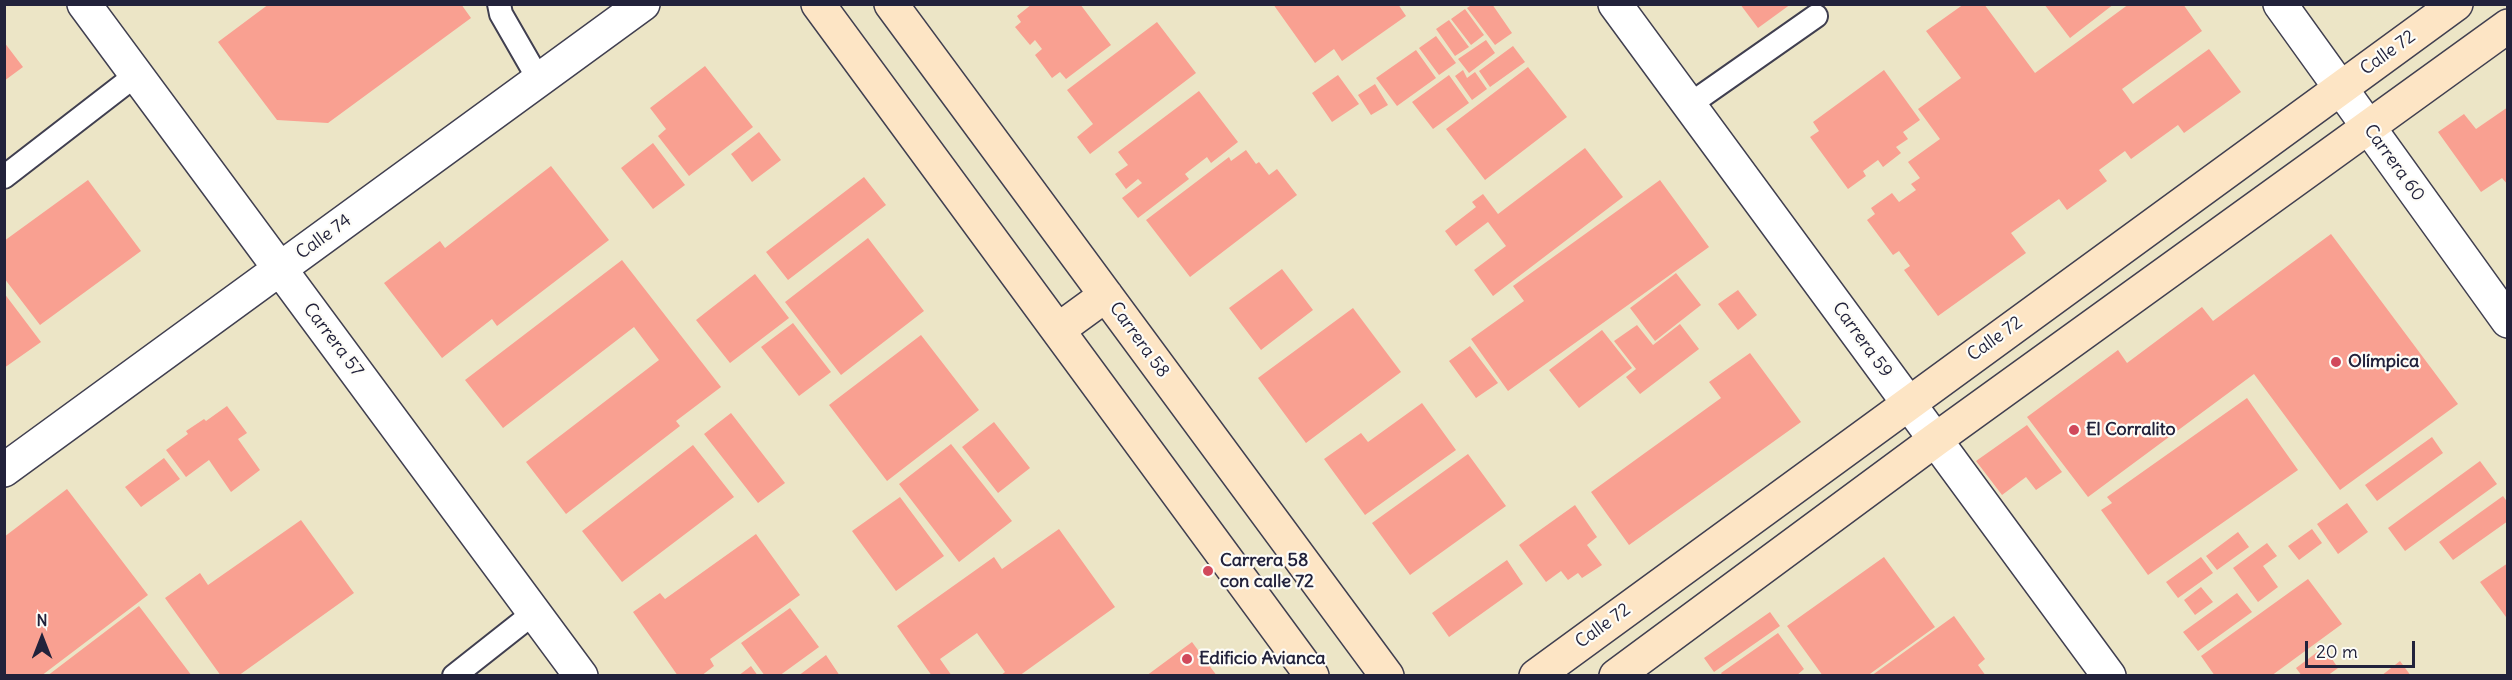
<!DOCTYPE html>
<meta charset="utf-8">
<style>
body{margin:0}
#map{position:relative;width:2512px;height:680px;overflow:hidden;background:#ece5c6;font-family:Delius,sans-serif}
canvas{display:block}
.frame{position:absolute;inset:0;border:6px solid #22223b;pointer-events:none}
.north{position:absolute;left:12px;top:608px;width:60px;height:60px;-webkit-text-stroke:4px #fdfcf7;paint-order:stroke;rotate:0deg;font-size:16px;font-weight:700;line-height:24px;text-align:center;color:#22223b}
.north::after{content:'';display:block;margin:auto;width:21px;height:27px;background:#22223b;clip-path:polygon(50% 0,100% 100%,50% 72%,0 100%)}
.scale{position:absolute;left:2305px;top:641px;width:110px;height:27px;box-sizing:border-box;border:3px solid #22223b;border-top:0;padding-left:8px;font-size:18px;line-height:21px;white-space:nowrap;color:#22223b;-webkit-text-stroke:4px #fdfcf7;paint-order:stroke}
</style>
<div id="map">
<canvas width="2512" height="680"></canvas>
<div class="frame"></div>
<div class="north">N</div>
<div class="scale">20 m</div>
</div>
<script>
const ctx = document.querySelector('canvas').getContext('2d');
ctx.lineJoin = 'round';
function fillPath(path, color) { ctx.fillStyle = color; ctx.fill(path, 'evenodd'); }
const toPath = rows => new Path2D(rows.map(r => 'M' + r).join(''));
function trace(path, color, width, dash) { ctx.strokeStyle = color; ctx.lineWidth = width; ctx.lineCap = dash ? 'butt' : 'round'; ctx.setLineDash(dash || []); ctx.stroke(path); }
function write(font, color, halo, rows, align = 'center') {
  ctx.font = font + ' Delius,sans-serif'; ctx.lineWidth = 4.5; ctx.setLineDash([]); ctx.textBaseline = 'middle'; ctx.strokeStyle = halo; ctx.fillStyle = color; for (const [text, x, y, turn = 0] of rows) {
    ctx.save(); ctx.translate(x, y); ctx.rotate((+turn || 0) * Math.PI / 180); ctx.textAlign = isNaN(turn) ? turn : align; if (halo) ctx.strokeText(text, 0, 0); ctx.fillText(text, 0, 0); ctx.restore();
  }
}
fillPath(toPath([
 [269,4,461,4,471,18,328,123,277,120,218,42],
 [1032,4,1080,4,1111,45,1066,79,1060,72,1052,78,1035,55,1042,49,1035,40,1030,45,1015,27,1021,22,1017,16],
 [1273,4,1398,4,1406,16,1342,61,1334,49,1315,63],
 [1473,4,1492,4,1512,33,1495,45,1467,8],
 [1740,4,1791,4,1758,28],
 [1964,4,1984,4,2035,73,2129,4,2183,4,2202,31,2122,89,2133,104,2209,49,2241,92,2184,133,2178,125,2131,159,2125,151,2099,170,2107,181,2067,210,2059,199,2011,233,2026,253,1938,316,1904,270,1910,266,1899,251,1893,255,1867,220,1875,214,1871,208,1892,193,1899,202,1916,190,1911,184,1920,178,1908,162,1940,139,1918,109,1961,78,1926,31],
 [2044,4,2114,4,2070,38],
 [1465,9,1484,35,1471,45,1451,19],
 [1449,20,1469,47,1455,56,1436,29],
 [1157,22,1196,73,1090,154,1077,137,1093,124,1067,90],
 [1436,36,1456,63,1439,75,1419,48],
 [1486,40,1495,53,1469,73,1458,59],
 [4,42,23,67,4,81],
 [1513,46,1525,62,1490,87,1479,71],
 [1416,50,1436,78,1397,106,1376,78],
 [705,66,753,127,689,176,658,136,666,129,650,108],
 [1528,67,1567,117,1485,180,1446,129],
 [1463,70,1467,78,1475,72,1487,89,1472,100,1455,76],
 [1884,70,1920,120,1903,132,1908,139,1896,147,1901,153,1883,167,1878,160,1863,171,1866,176,1848,189,1810,137,1819,131,1813,122],
 [1338,75,1359,104,1332,122,1312,93],
 [1449,75,1469,103,1433,129,1412,102],
 [1375,84,1388,105,1371,115,1358,95],
 [1199,91,1238,142,1211,163,1207,157,1185,174,1189,179,1138,218,1122,198,1142,183,1138,179,1126,189,1115,174,1128,165,1118,152],
 [2508,107,2508,185,2502,178,2481,192,2438,132,2464,114,2476,129],
 [759,132,781,160,752,182,731,154],
 [653,143,685,185,653,209,621,168],
 [1585,148,1623,197,1493,296,1474,270,1506,246,1488,222,1456,246,1445,231,1476,207,1472,202,1483,194,1498,214],
 [1246,150,1256,164,1259,162,1269,175,1277,169,1297,195,1190,277,1146,220,1229,157,1231,161],
 [551,166,609,240,497,326,492,319,442,358,384,283,440,241,445,248],
 [864,177,886,205,788,280,766,252],
 [88,180,141,251,40,325,4,278,4,241],
 [1660,180,1709,247,1508,391,1471,339,1524,301,1513,286],
 [2331,234,2458,404,2340,490,2254,374,2088,497,2027,417,2118,350,2127,363,2202,307,2213,321],
 [868,238,924,311,841,375,785,302],
 [622,260,721,387,676,421,680,426,566,514,526,462,659,360,634,327,503,428,465,380],
 [1282,269,1313,310,1261,350,1229,308],
 [1676,273,1701,305,1655,341,1630,308],
 [755,274,789,318,730,363,696,320],
 [1738,290,1757,315,1738,330,1718,304],
 [4,293,41,342,4,368],
 [1353,308,1401,372,1306,443,1258,378],
 [793,323,831,372,799,396,761,347],
 [1680,324,1699,349,1640,394,1626,377,1636,369,1614,341,1637,325,1653,345],
 [1602,330,1632,368,1579,408,1549,370],
 [921,335,979,410,887,481,829,405],
 [1470,346,1498,383,1476,398,1449,361],
 [1750,353,1801,422,1629,545,1591,492,1721,398,1709,382],
 [2247,398,2298,470,2148,575,2101,510,2112,503,2107,497],
 [1422,403,1456,450,1365,515,1324,459,1361,433,1368,442],
 [227,406,247,433,238,439,260,470,231,492,209,460,186,477,166,450,188,434,186,431,204,419,206,421],
 [731,413,785,483,758,503,704,434],
 [994,422,1030,468,998,493,962,447],
 [2027,425,2062,472,2036,490,2026,477,2002,495,1976,461],
 [2432,437,2443,453,2377,501,2365,485],
 [951,444,1012,521,959,562,899,484],
 [693,445,734,497,622,582,582,531],
 [1468,454,1506,506,1410,575,1372,523],
 [164,458,180,479,141,507,125,487],
 [2480,461,2497,484,2405,551,2388,528],
 [67,489,148,595,41,676,4,676,4,537],
 [2503,496,2508,503,2508,521,2453,560,2439,542],
 [900,497,944,556,896,591,852,531],
 [2347,503,2368,532,2338,554,2317,524],
 [1575,505,1597,537,1587,545,1602,565,1582,578,1578,573,1568,580,1561,571,1546,582,1519,545],
 [301,520,354,593,238,676,221,676,165,598,200,573,208,585],
 [1059,529,1115,607,1019,676,1000,676,1005,672,977,633,940,659,952,676,932,676,897,626,994,557,1002,569],
 [2312,529,2322,543,2299,560,2288,546],
 [2238,532,2249,547,2217,570,2206,556],
 [756,534,800,595,710,659,714,666,701,676,678,676,633,612,660,593,665,599],
 [2267,543,2277,556,2263,566,2278,587,2258,602,2233,568],
 [1884,557,1935,627,1867,676,1823,676,1787,626],
 [2201,557,2213,573,2178,598,2166,582],
 [1507,560,1523,584,1449,637,1432,613],
 [2508,563,2508,616,2506,617,2480,582],
 [2308,579,2342,624,2271,676,2215,676,2201,656],
 [2201,587,2213,602,2195,615,2184,600],
 [2237,593,2252,612,2198,651,2183,632],
 [139,606,192,676,47,676],
 [790,608,819,647,779,676,765,676,741,643],
 [1770,612,1780,626,1714,672,1704,658],
 [1954,616,1985,659,1978,665,1986,676,1871,676],
 [1778,633,1804,669,1796,676,1723,676,1721,673],
 [1192,642,1217,676,1146,676],
 [2324,647,2338,668,2327,676,2302,676,2296,668],
 [826,655,840,676,798,676],
 [2400,661,2411,676,2381,676],
 [751,666,758,676,738,676]
]), '#f9a091');
const lane = toPath([
 [499,4,501,14,539,80],
 [1689,105,1816,16],
 [4,177,136,75],
 [454,676,535,612]
]);
const street = toPath([
 [84,4,581,676],
 [1615,4,2109,676],
 [2280,4,2508,321],
 [4,470,643,4]
]);
const secondary = toPath([
 [818,4,1312,676],
 [891,4,1387,676],
 [1058,330,1106,295],
 [1536,676,2456,4],
 [1616,676,1935,440,2508,26]
]);
trace(lane, '#403f50', 26);
trace(street, '#403f50', 36);
trace(secondary, '#403f50', 36);
trace(lane, '#fff', 22);
trace(street, '#fff', 33);
trace(secondary, '#fde5c5', 33);
for (const [x, y, r, color] of [
 [2336,362,6,"#d1495b"],
 [2074,430,6,"#d1495b"],
 [1208,571,6,"#d1495b"],
 [1187,659,6,"#d1495b"]
]) { const dot = new Path2D(); dot.arc(x, y, r, 0, 2 * Math.PI); ctx.fillStyle = color; ctx.fill(dot); trace(dot, '#fdfcf7', 2); }
write('18px', '#22223b', '#fdfcf7', [
 ["Calle 72",2388,53,-36],
 ["Carrera 60",2394,163,54],
 ["Calle 74",324,237,-36],
 ["Calle 72",1995,339,-36],
 ["Carrera 57",333,340,53],
 ["Carrera 58",1139,340,54],
 ["Carrera 59",1862,340,54],
 ["Calle 72",1603,626,-36]
]);
write('bold 18px', '#22223b', '#fdfcf7', [
 ["Olímpica",2348,362],
 ["El Corralito",2086,430],
 ["Carrera 58",1220,561],
 ["con calle 72",1220,582],
 ["Edificio Avianca",1199,659]
], 'left');
</script>
